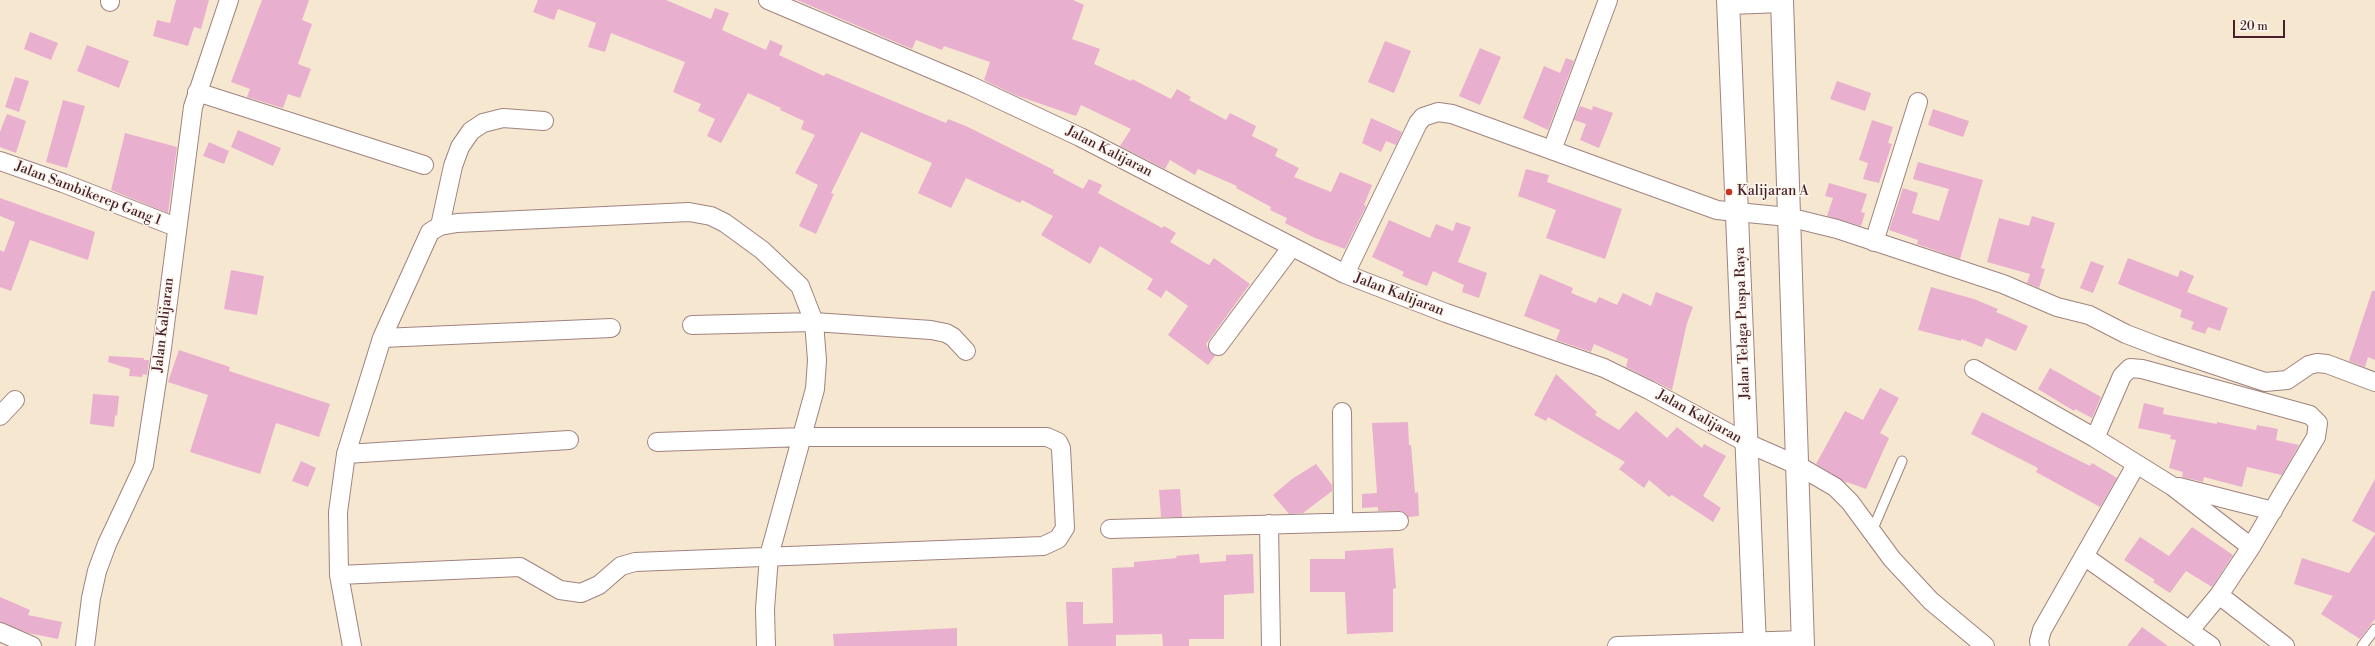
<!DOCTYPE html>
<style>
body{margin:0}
#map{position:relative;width:2375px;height:646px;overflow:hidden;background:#f6e7d1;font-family:"Libre Bodoni",serif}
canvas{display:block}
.scale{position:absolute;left:2233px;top:20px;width:52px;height:18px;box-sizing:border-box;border:2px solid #4a1f2b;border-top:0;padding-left:5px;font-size:12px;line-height:14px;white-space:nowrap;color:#4a1f2b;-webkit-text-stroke:3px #fbf7ec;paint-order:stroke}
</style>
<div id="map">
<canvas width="2375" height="646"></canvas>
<div class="scale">20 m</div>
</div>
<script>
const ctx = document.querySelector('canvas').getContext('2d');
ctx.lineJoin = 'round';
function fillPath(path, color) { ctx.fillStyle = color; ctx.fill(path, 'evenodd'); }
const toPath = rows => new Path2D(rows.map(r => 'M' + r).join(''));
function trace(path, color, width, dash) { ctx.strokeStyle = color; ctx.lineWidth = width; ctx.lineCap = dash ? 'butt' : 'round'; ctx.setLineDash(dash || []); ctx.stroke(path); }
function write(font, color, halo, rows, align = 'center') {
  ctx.font = font + ' "Libre Bodoni",serif'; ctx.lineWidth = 3; ctx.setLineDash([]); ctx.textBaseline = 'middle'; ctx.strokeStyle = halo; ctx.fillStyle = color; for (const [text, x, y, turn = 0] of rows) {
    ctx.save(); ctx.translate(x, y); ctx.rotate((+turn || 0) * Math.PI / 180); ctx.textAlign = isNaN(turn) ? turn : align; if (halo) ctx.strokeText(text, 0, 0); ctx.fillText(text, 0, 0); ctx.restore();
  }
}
fillPath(toPath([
 [176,0,209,0,201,29,194,27,188,46,153,36,157,20,170,23],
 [262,0,309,0,302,20,312,24,298,64,311,69,300,98,288,94,283,108,247,97,250,89,231,82],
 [538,0,666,0,711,19,715,8,729,13,722,30,766,50,770,40,783,46,779,55,824,76,826,73,946,123,948,119,968,127,1054,170,1053,173,1083,189,1089,179,1102,185,1098,193,1162,228,1164,226,1176,233,1170,242,1209,265,1214,258,1250,284,1206,344,1209,350,1215,356,1208,365,1168,335,1188,306,1166,290,1161,298,1147,289,1153,279,1137,269,1100,246,1090,264,1041,235,1053,216,1022,200,1020,203,966,178,951,208,918,193,932,163,861,132,831,193,834,194,816,234,799,226,818,185,795,173,815,135,801,129,804,121,780,110,781,108,748,93,721,143,707,136,715,119,698,111,701,104,673,92,685,62,611,33,605,52,588,47,596,23,558,9,554,20,533,12],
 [797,0,1073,0,1084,5,1072,39,1100,49,1094,64,1131,81,1132,79,1171,99,1177,89,1191,97,1189,100,1226,120,1230,113,1256,126,1252,136,1278,149,1275,156,1299,168,1294,177,1331,192,1340,172,1372,185,1364,205,1366,206,1345,249,1315,238,1285,223,1287,218,1270,210,1271,207,1236,188,1237,186,1198,169,1195,175,1170,160,1165,169,1120,146,1131,129,1081,105,1076,116,1015,95,984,80,990,62,944,46,942,50,916,40,912,49],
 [30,32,58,43,51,60,24,49],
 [1385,41,1411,51,1394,93,1368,82],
 [87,45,129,61,119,88,77,71],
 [1480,48,1501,57,1480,105,1459,96],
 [1566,58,1574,61,1548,130,1523,118,1544,66,1560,73],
 [15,77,29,81,19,112,5,107],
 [1837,81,1871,93,1865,111,1830,99],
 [63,100,85,106,67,168,46,162],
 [1580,106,1592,110,1593,106,1613,113,1599,148,1580,140,1586,124,1574,120],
 [1933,109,1969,121,1963,137,1928,125],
 [7,114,26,121,16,153,0,147,0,132],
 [1371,118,1402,132,1396,145,1386,141,1381,152,1362,143],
 [1872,120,1893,127,1888,143,1892,144,1879,183,1863,179,1868,163,1859,160],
 [238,130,281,148,273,166,231,147],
 [125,133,177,147,168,213,111,190],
 [209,142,229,151,224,164,203,156],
 [1918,162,1983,180,1960,259,1917,244,1918,240,1889,230,1903,188,1918,193,1912,213,1939,221,1949,189,1913,179],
 [1526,169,1549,175,1547,182,1622,209,1605,259,1546,238,1556,210,1518,196],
 [1829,183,1867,194,1861,212,1865,213,1861,226,1827,216,1833,198,1825,196],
 [0,198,95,232,88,260,30,240,11,291,0,287,0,250,4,252,15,222,0,216],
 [2032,216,2055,223,2041,268,2045,269,2039,288,2027,283,2030,274,1987,262,1999,218,2029,226],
 [1389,220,1430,238,1436,224,1453,231,1456,222,1471,227,1458,262,1487,273,1479,298,1462,292,1464,285,1433,271,1427,286,1402,276,1404,272,1372,257],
 [2128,258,2178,277,2180,270,2194,276,2187,292,2228,308,2220,331,2208,327,2205,334,2191,329,2194,322,2180,317,2182,310,2118,284],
 [2091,261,2104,266,2093,293,2080,288],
 [231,270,264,276,257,315,224,309],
 [1540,274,1573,288,1571,293,1596,303,1599,297,1617,305,1623,293,1651,306,1656,292,1693,307,1687,323,1672,390,1626,367,1628,359,1594,344,1591,352,1556,340,1560,330,1524,316],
 [1931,287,1974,299,1998,309,1996,312,2028,326,2016,351,1986,338,1982,347,1961,339,1961,341,1918,330],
 [2372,291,2375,291,2375,360,2368,357,2365,367,2349,361],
 [179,350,230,367,229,371,330,404,319,437,276,423,260,474,190,452,208,395,168,382],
 [109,356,144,358,144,360,149,360,147,375,143,374,142,377,129,376,130,369,108,362],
 [2050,368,2101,397,2092,418,2075,409,2074,411,2038,389],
 [1556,374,1597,412,1595,415,1619,430,1636,411,1667,438,1677,427,1702,448,1704,444,1726,456,1703,496,1721,508,1713,522,1672,495,1669,497,1649,480,1644,488,1619,469,1625,462,1548,417,1546,421,1534,415],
 [1880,388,1899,398,1880,433,1889,438,1866,489,1847,482,1846,483,1816,464,1845,411,1863,420],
 [93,394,119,396,117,416,115,415,114,427,90,424],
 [2144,403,2164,408,2163,414,2217,424,2217,422,2256,430,2257,425,2278,429,2276,440,2299,445,2282,475,2247,467,2242,487,2204,477,2203,482,2182,477,2183,472,2169,468,2176,440,2170,439,2171,435,2138,428],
 [1982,412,2090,466,2092,463,2117,478,2100,507,2036,472,2038,468,1971,434],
 [1408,422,1409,445,1411,445,1415,493,1418,492,1419,516,1408,517,1404,512,1399,511,1378,511,1378,507,1362,508,1362,494,1377,493,1372,423],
 [301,461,316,468,308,487,292,481],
 [1316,464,1332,485,1332,491,1303,513,1289,514,1273,495,1292,479],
 [2375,479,2375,533,2352,521],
 [1180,489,1182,517,1161,517,1159,490],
 [2192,527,2233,555,2212,587,2186,571,2170,593,2153,582,2155,580,2124,560,2140,537,2169,556],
 [2375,534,2375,619,2360,639,2321,614,2333,596,2294,584,2302,558,2349,573],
 [1393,548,1396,588,1393,589,1393,632,1347,634,1345,592,1310,592,1310,559,1345,559,1345,551],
 [1199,554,1200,563,1226,561,1226,555,1253,554,1254,593,1224,595,1224,639,1189,639,1189,646,1163,646,1162,634,1116,635,1116,646,1068,646,1066,602,1083,602,1083,624,1113,623,1112,568,1134,567,1134,562,1177,558,1176,556],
 [0,597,30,610,28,615,62,622,58,639,28,633,0,622],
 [2142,627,2168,646,2127,646],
 [957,628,957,646,834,646,833,634]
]), '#e9afce');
const service = toPath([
 [1872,531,1902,461],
 [2362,646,2375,629]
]);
const minor = toPath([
 [768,0,969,85,1080,137,1345,274,1446,313,1604,368,1649,390,1747,443,1797,465,1835,487,1850,502,1892,559,1931,601,1985,646],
 [110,2,110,0],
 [197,92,424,165],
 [1552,150,1608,0],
 [0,161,63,183,176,227],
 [440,226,453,166,460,147,471,131,483,123,503,118,544,121],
 [1874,242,1918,102],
 [1345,274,1418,123,1423,117,1438,112,1452,114,1717,210,1788,217,1837,229,2003,284,2057,307,2089,315,2126,334,2160,347,2265,382,2287,380,2309,365,2317,363,2327,364,2375,382],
 [692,325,814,322,931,330,946,333,953,337,966,351],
 [382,338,611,328],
 [1218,346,1291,248],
 [1974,369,2095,438,2172,486,2251,547],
 [1342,412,1343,521],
 [0,416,15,400],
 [2095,438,2122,376,2130,368,2142,369,2310,415,2318,423,2316,437,2251,547,2219,595,2190,630],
 [346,454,569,440],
 [2179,487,2273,511],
 [1269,524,1271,646],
 [1110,529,1399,521],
 [2084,556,2211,646],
 [339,575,520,567,560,590,581,593,599,585,621,566,635,562,1043,546,1058,539,1065,528,1061,448,1058,442,1047,437,803,437,657,442],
 [2219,595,2285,646],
 [0,632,32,646],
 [85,646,91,598,97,571,107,544,144,465,162,348,193,107,229,0],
 [352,646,339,575,338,512,346,454,382,338,430,232,440,226,457,223,689,212,711,216,725,223,762,250,800,286,814,322,817,360,815,389,769,556,765,609,766,646],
 [1617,646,1803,640],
 [2040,646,2039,641,2042,630,2136,465]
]);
const secondary = toPath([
 [1728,0,1755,646],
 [1782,0,1803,646],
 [1730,3,1782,1]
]);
trace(service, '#a0837e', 11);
trace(minor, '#a0837e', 20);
trace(secondary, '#a0837e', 24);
trace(service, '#fff', 9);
trace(minor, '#fff', 18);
trace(secondary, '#fff', 22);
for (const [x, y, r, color] of [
 [1729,192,4,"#c8321e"]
]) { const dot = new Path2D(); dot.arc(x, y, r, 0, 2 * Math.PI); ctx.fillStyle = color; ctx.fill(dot); trace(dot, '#fbf7ec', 1.5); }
write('14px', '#4a1f2b', '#fbf7ec', [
 ["Jalan Kalijaran",1109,152,27],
 ["Jalan Sambikerep Gang 1",88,194,21],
 ["Jalan Kalijaran",1399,295,21],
 ["Jalan Telaga Puspa Raya",1743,323,-92],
 ["Jalan Kalijaran",164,325,-83],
 ["Jalan Kalijaran",1699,417,29]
]);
write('14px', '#4a1f2b', '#fbf7ec', [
 ["Kalijaran A",1737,192]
], 'left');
</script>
